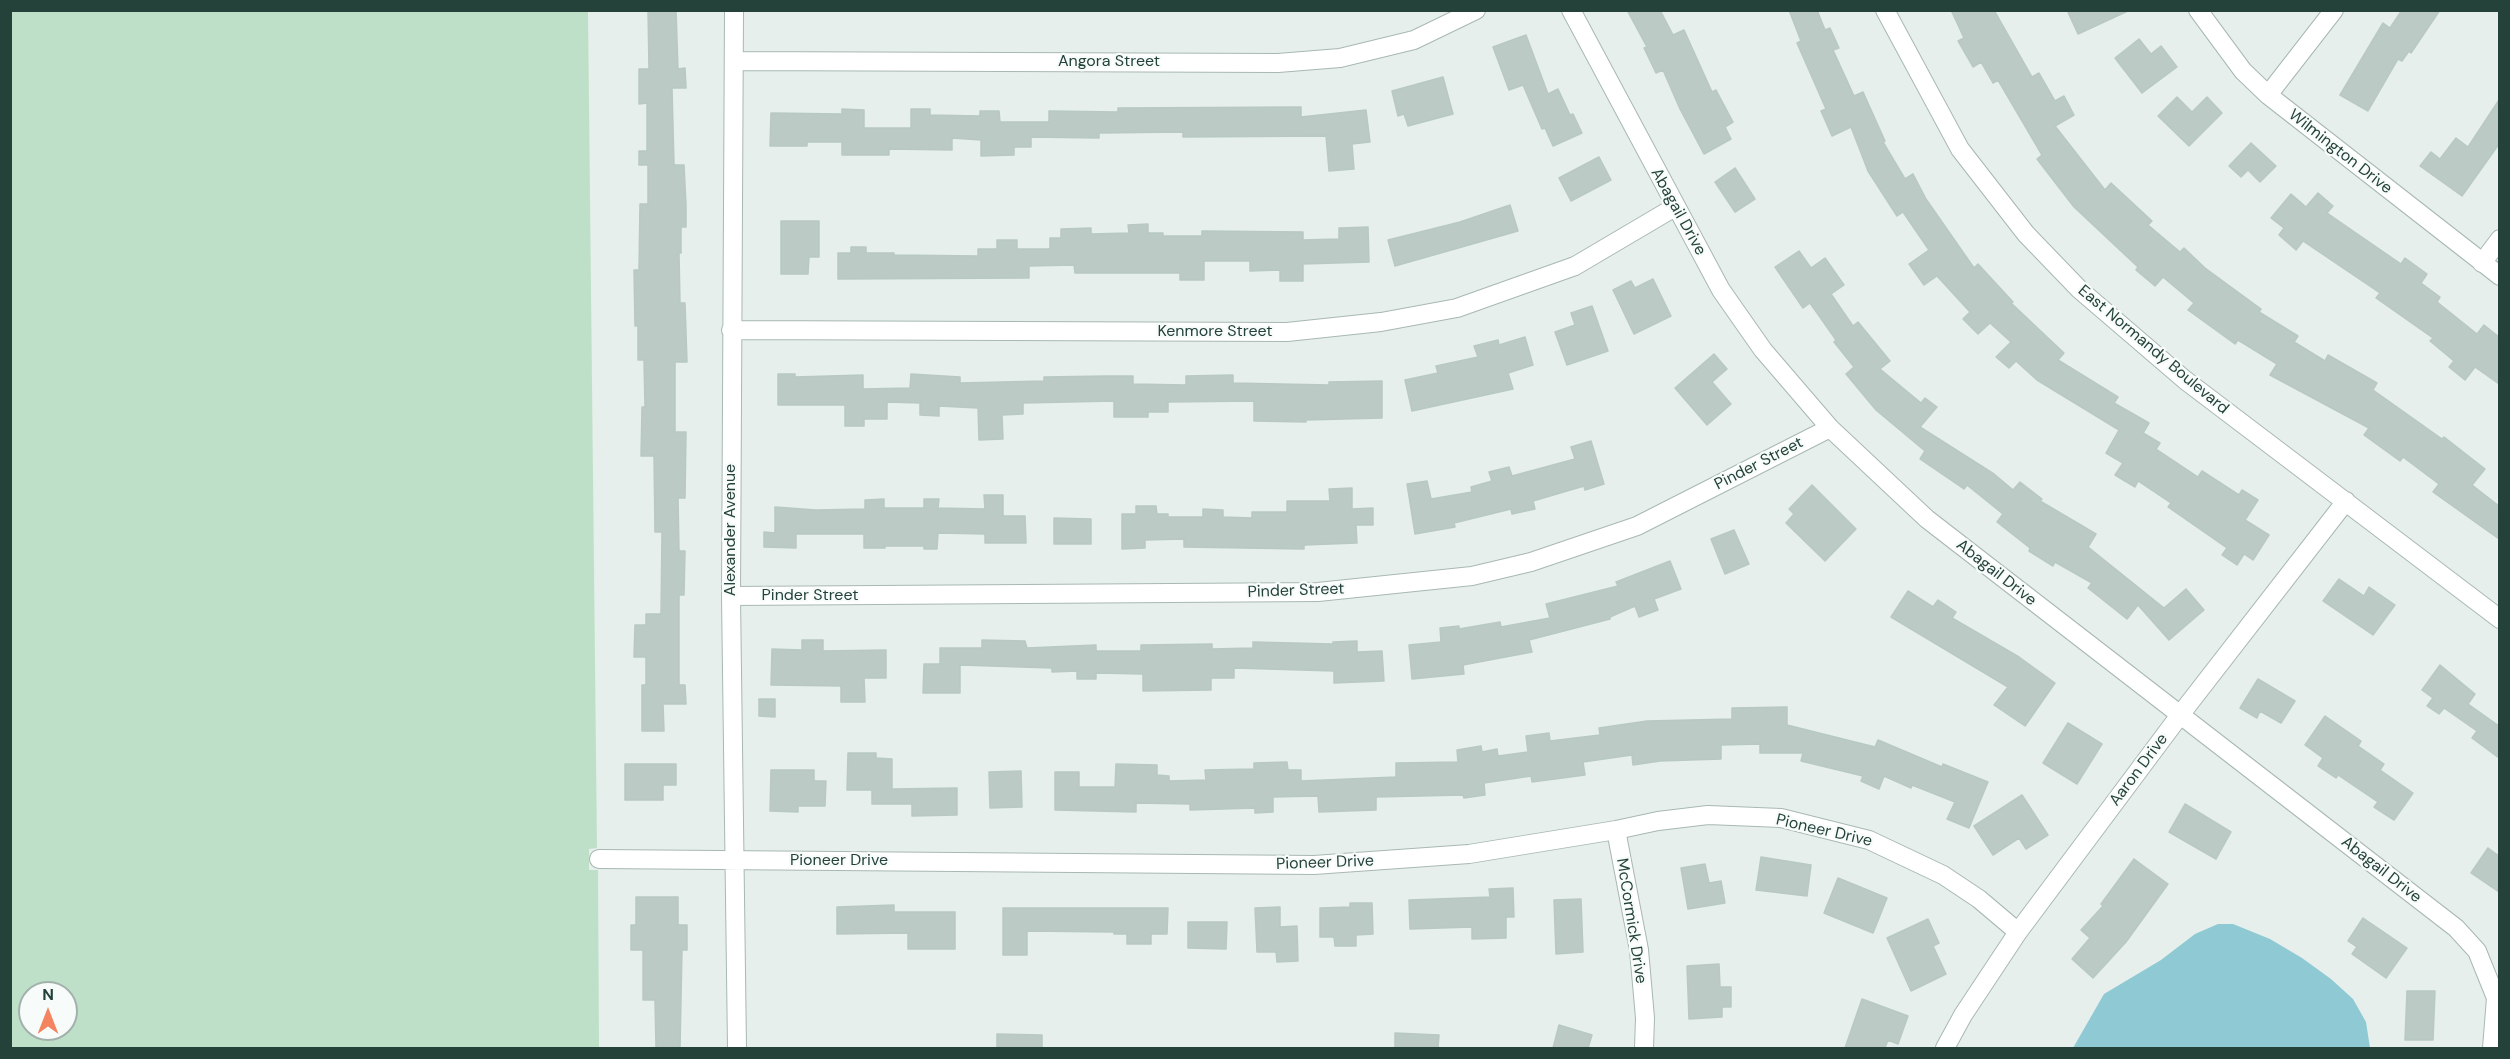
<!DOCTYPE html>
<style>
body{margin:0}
#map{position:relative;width:2510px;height:1059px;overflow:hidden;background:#e6efeb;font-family:"DM Sans",sans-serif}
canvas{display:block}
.frame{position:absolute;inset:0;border:12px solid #24423a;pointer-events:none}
.north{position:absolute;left:18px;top:981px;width:60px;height:60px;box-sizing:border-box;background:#f7fbf9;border:2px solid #a3b1ad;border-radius:50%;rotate:0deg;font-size:16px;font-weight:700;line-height:24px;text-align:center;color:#24423a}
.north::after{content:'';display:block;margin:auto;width:21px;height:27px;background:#f4845f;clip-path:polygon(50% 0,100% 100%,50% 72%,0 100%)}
</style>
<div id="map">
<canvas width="2510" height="1059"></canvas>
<div class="frame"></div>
<div class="north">N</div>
</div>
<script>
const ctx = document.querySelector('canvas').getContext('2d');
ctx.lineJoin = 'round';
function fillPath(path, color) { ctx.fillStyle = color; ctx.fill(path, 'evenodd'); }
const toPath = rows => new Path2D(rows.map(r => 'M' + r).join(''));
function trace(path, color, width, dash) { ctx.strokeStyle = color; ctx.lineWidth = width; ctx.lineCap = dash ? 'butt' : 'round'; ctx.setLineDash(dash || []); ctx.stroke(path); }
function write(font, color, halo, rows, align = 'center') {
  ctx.font = font + ' "DM Sans",sans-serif'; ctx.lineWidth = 4.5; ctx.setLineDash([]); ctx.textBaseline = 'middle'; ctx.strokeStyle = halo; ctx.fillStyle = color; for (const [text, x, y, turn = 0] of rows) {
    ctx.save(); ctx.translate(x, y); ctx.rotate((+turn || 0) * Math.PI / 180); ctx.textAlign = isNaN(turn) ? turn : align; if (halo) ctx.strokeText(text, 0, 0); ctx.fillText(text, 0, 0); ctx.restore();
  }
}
fillPath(toPath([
 [10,11,588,11,597,848,589,849,589,870,598,870,599,1048,11,1048],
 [30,993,66,993,66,1029,30,1029]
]), '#bfe0c8');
fillPath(toPath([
 [2218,924,2233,924,2270,939,2302,958,2331,979,2353,999,2366,1022,2370,1048,2073,1048,2104,994,2161,960,2195,934]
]), '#8ec9d4');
const building = toPath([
 [648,10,676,10,678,69,685,68,686,88,672,88,674,165,684,165,686,205,686,227,681,227,681,253,679,253,680,303,685,303,687,362,675,362,675,432,686,432,685,498,678,498,679,551,685,551,684,595,679,595,679,685,685,685,686,704,663,704,664,731,642,731,642,685,646,685,646,657,634,657,635,625,646,625,646,614,661,614,662,532,655,532,654,456,641,456,642,407,645,407,644,360,638,360,638,326,635,326,634,270,639,270,640,204,648,204,648,165,639,165,639,151,647,151,647,103,639,104,639,69,649,69,648,10],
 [1627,10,1660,10,1673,35,1684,30,1712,92,1716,90,1733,122,1725,127,1731,139,1704,154,1680,109,1663,70,1656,73,1644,48,1647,47,1627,10],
 [1789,10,1817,10,1825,30,1830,28,1839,48,1833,50,1854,96,1863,92,1885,141,1883,142,1905,179,1913,174,1926,199,1974,268,1978,264,2013,302,2011,303,2064,353,2058,360,2118,397,2114,403,2149,423,2143,433,2160,443,2156,449,2198,477,2202,471,2239,495,2242,490,2258,500,2245,520,2269,535,2253,560,2244,554,2237,565,2222,555,2227,548,2168,507,2171,503,2138,481,2135,487,2115,475,2123,463,2106,453,2119,430,2037,380,2016,361,2009,368,1996,357,2011,342,1990,323,1978,334,1963,319,1970,312,1937,276,1924,285,1909,264,1929,250,1903,212,1897,216,1868,171,1851,127,1832,136,1821,111,1826,109,1797,43,1801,41,1789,10],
 [1951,10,1994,10,2032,77,2039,73,2055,101,2064,96,2074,115,2055,126,2105,190,2111,183,2152,221,2148,225,2180,252,2184,248,2205,268,2261,309,2259,312,2298,336,2294,342,2325,361,2328,355,2377,383,2373,390,2442,439,2444,437,2485,469,2472,485,2499,506,2499,539,2433,492,2439,484,2403,457,2400,461,2364,435,2369,428,2270,375,2277,364,2238,340,2235,344,2188,310,2194,303,2163,277,2155,286,2136,270,2138,267,2074,207,2037,159,2042,155,1998,80,1993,83,1981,62,1973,67,1958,41,1964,38,1951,10],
 [2067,10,2130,10,2078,34,2067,10],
 [2402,10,2440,10,2411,53,2409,51,2402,61,2398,59,2368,111,2340,95,2383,23,2390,28,2402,10],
 [1526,35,1548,94,1558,89,1570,115,1573,114,1582,133,1553,146,1545,128,1542,129,1523,85,1509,90,1493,47,1526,35],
 [2139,39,2151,54,2161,46,2177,67,2142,93,2115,58,2139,39],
 [1443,77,1453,114,1408,126,1404,114,1398,116,1392,91,1443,77],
 [2177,97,2192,112,2207,97,2222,113,2189,146,2158,116,2177,97],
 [2499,100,2499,144,2462,196,2420,166,2431,152,2440,159,2456,138,2468,147,2499,100],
 [1301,107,1301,117,1366,110,1370,142,1352,144,1354,169,1329,171,1326,136,1183,137,1183,132,1099,133,1099,138,1031,137,1031,147,1014,147,1014,155,981,156,981,140,952,138,952,150,889,149,889,155,842,155,842,142,807,142,807,146,770,146,771,113,842,114,842,109,864,110,864,128,911,128,911,109,930,109,930,115,980,116,980,111,999,111,1000,122,1049,122,1049,111,1118,112,1118,108,1301,107],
 [2251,143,2276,166,2260,182,2248,170,2241,177,2229,166,2251,143],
 [1599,157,1611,180,1571,201,1559,178,1599,157],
 [1735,168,1755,199,1735,212,1715,182,1735,168],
 [2318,193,2333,206,2327,213,2401,264,2405,258,2427,274,2421,283,2440,297,2437,302,2477,334,2484,325,2499,337,2499,384,2475,367,2465,380,2449,367,2454,361,2430,341,2433,338,2376,298,2380,293,2303,241,2296,250,2279,235,2284,228,2271,218,2291,194,2306,207,2318,193],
 [1510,205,1518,231,1395,266,1388,240,1460,222,1510,205],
 [781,221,819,221,819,257,809,257,808,274,781,274,781,221],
 [1148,224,1148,233,1163,233,1163,236,1202,236,1202,231,1303,232,1303,240,1339,239,1339,228,1368,227,1369,262,1303,264,1303,281,1280,281,1280,270,1250,271,1250,261,1204,261,1204,280,1180,280,1180,273,1075,273,1074,265,1029,266,1029,278,838,279,838,253,851,253,851,247,866,247,866,253,894,253,894,255,978,256,978,249,997,249,997,240,1017,240,1017,249,1050,249,1050,238,1061,238,1061,229,1091,228,1091,234,1129,233,1128,225,1148,224],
 [1799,251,1811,268,1825,258,1844,285,1831,294,1853,326,1858,322,1890,361,1880,369,1921,403,1925,398,1937,407,1920,427,1994,474,2013,490,2020,482,2042,499,2040,501,2096,534,2088,547,2164,608,2186,589,2204,610,2169,640,2138,605,2127,619,2088,588,2092,583,2055,562,2053,566,2029,551,2030,548,1997,522,2003,514,1967,485,1964,489,1920,459,1925,451,1876,410,1846,374,1854,367,1834,342,1836,340,1810,303,1803,308,1775,267,1799,251],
 [1653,279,1671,316,1634,334,1613,290,1631,281,1635,288,1653,279],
 [1592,306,1608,351,1567,365,1555,332,1575,325,1571,313,1592,306],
 [1525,337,1533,365,1508,373,1513,389,1412,411,1405,380,1438,373,1436,366,1478,357,1474,346,1498,340,1499,345,1525,337],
 [1714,354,1727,369,1712,382,1731,404,1707,425,1675,388,1714,354],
 [778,374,795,374,795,377,863,375,863,389,910,388,911,374,960,377,960,383,1044,381,1044,377,1106,376,1133,376,1133,384,1186,385,1186,376,1233,375,1233,383,1329,385,1329,382,1382,381,1382,418,1306,420,1306,422,1254,421,1254,401,1168,402,1168,412,1148,412,1148,417,1114,417,1114,401,1023,403,1023,414,1002,415,1003,439,979,440,978,408,939,406,939,416,920,415,920,403,887,402,887,419,864,419,864,426,845,426,845,405,778,405,778,374],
 [1591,441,1604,484,1585,490,1584,486,1533,501,1535,509,1512,514,1511,509,1454,523,1455,527,1415,534,1407,484,1427,481,1431,499,1472,492,1471,487,1492,481,1489,472,1509,467,1512,476,1575,459,1571,447,1591,441],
 [1812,485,1856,529,1825,561,1786,523,1794,514,1789,509,1812,485],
 [1352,488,1352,509,1373,508,1373,525,1356,525,1357,543,1304,545,1304,549,1184,547,1184,539,1145,540,1145,548,1122,549,1122,514,1136,514,1136,506,1156,506,1157,514,1168,514,1168,517,1203,517,1203,509,1223,510,1223,517,1252,518,1252,512,1287,512,1287,501,1330,501,1329,489,1352,488],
 [984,495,1003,495,1003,516,1025,516,1026,543,985,543,985,534,938,533,937,549,924,549,924,546,885,546,885,548,864,548,864,534,796,534,796,548,764,547,764,532,775,533,775,507,816,510,865,509,865,500,884,499,884,508,924,508,924,499,939,499,938,508,985,509,984,495],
 [1054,518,1091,519,1091,544,1054,544,1054,518],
 [1734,530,1749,564,1725,574,1711,539,1734,530],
 [1670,561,1681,589,1654,599,1658,610,1639,617,1635,606,1610,617,1610,619,1529,640,1532,652,1463,665,1464,674,1412,679,1409,645,1441,642,1440,628,1459,626,1459,629,1500,622,1501,627,1550,618,1546,604,1618,586,1616,582,1670,561],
 [2339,579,2364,596,2369,587,2395,605,2373,635,2323,601,2339,579],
 [1908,591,1933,607,1938,600,1956,612,1952,618,2019,657,2055,683,2025,726,1994,705,2008,687,1891,617,1908,591],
 [802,640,823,640,823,651,886,650,886,678,864,678,865,702,841,702,841,686,771,685,772,649,802,650,802,640],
 [982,640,1025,641,1027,648,1096,645,1096,651,1141,651,1141,645,1212,644,1212,649,1253,648,1253,642,1333,644,1333,642,1357,641,1357,652,1382,651,1384,681,1334,683,1334,671,1234,668,1234,678,1211,678,1211,690,1143,691,1143,674,1096,673,1096,679,1077,679,1077,671,1052,672,1052,668,960,665,960,693,923,693,924,664,940,664,940,648,982,648,982,640],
 [2440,665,2475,694,2468,704,2499,726,2499,758,2472,738,2477,731,2444,708,2439,714,2427,706,2433,698,2422,690,2440,665],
 [2258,679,2295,701,2281,723,2260,711,2257,718,2240,708,2258,679],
 [759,699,775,699,775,717,759,716,759,699],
 [1787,707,1787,725,1875,747,1878,740,1942,767,1943,764,1988,782,1969,828,1947,819,1955,802,1912,785,1911,788,1884,776,1879,789,1861,781,1863,776,1801,761,1803,753,1760,753,1760,744,1721,745,1721,759,1660,761,1633,765,1632,755,1583,762,1585,775,1532,782,1531,776,1484,783,1485,795,1464,798,1463,795,1376,797,1376,810,1319,812,1318,796,1273,797,1273,812,1255,813,1255,808,1190,810,1190,804,1136,803,1136,812,1055,810,1055,772,1079,772,1079,787,1115,787,1116,764,1157,765,1157,775,1169,776,1169,781,1206,780,1205,770,1254,769,1254,763,1287,762,1288,770,1301,770,1301,781,1396,777,1396,763,1458,762,1457,750,1481,746,1482,752,1497,749,1498,756,1528,752,1526,736,1549,733,1550,741,1600,735,1599,728,1647,721,1732,719,1732,708,1787,707],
 [2325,716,2361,741,2358,746,2384,764,2380,770,2413,793,2394,820,2374,807,2378,802,2338,775,2336,778,2318,766,2323,758,2305,745,2325,716],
 [2068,723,2102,744,2077,784,2043,763,2068,723],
 [848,753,876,753,876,758,892,759,892,789,957,788,957,815,912,816,912,804,872,804,872,790,847,790,848,753],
 [625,764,676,764,676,785,663,785,663,800,625,800,625,764],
 [771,770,814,770,814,781,826,781,825,806,798,806,798,812,770,811,771,770],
 [1021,771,1022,807,990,808,989,772,1021,771],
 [2022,795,2048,835,2026,849,2019,838,1993,855,1974,826,2022,795],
 [2185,804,2231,832,2216,859,2169,832,2185,804],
 [2488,848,2499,856,2499,892,2471,873,2488,848],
 [1761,857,1811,865,1807,896,1756,890,1761,857],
 [2134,859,2168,884,2126,942,2093,978,2072,959,2090,938,2081,930,2103,906,2101,904,2134,859],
 [1705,864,1709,883,1721,881,1725,903,1688,909,1681,868,1705,864],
 [1838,878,1887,898,1873,933,1824,913,1838,878],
 [1513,888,1514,917,1506,917,1506,938,1472,939,1472,927,1410,929,1409,900,1490,897,1489,889,1513,888],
 [636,897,678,897,678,925,687,925,687,950,682,950,680,1048,656,1048,655,1000,643,1000,643,950,631,950,631,925,636,925,636,897],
 [1581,899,1583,952,1556,954,1554,900,1581,899],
 [1350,903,1372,903,1373,934,1356,935,1356,946,1335,946,1334,937,1320,937,1320,908,1350,907,1350,903],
 [894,905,894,912,955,912,955,949,908,949,908,933,837,934,837,907,894,905],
 [1280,907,1280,927,1297,926,1298,961,1277,962,1276,952,1257,952,1255,908,1280,907],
 [1003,908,1168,908,1167,934,1151,934,1151,944,1127,944,1127,934,1114,934,1114,932,1027,931,1027,955,1003,955,1003,908],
 [2363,918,2407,948,2386,978,2352,954,2357,947,2348,941,2363,918],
 [1928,919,1939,943,1933,946,1946,974,1911,991,1887,938,1928,919],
 [1188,922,1227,922,1226,949,1188,948,1188,922],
 [1719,964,1720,987,1731,987,1731,1007,1722,1007,1722,1017,1689,1019,1687,966,1719,964],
 [2407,991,2435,991,2433,1040,2405,1040,2407,991],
 [1862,999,1908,1016,1898,1044,1888,1040,1885,1048,1845,1048,1862,999],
 [1559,1025,1592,1035,1588,1048,1553,1048,1559,1025],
 [1395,1033,1439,1035,1438,1048,1395,1048,1395,1033],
 [997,1034,1042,1035,1042,1048,997,1048,997,1034]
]);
fillPath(building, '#bbcac4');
trace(building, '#b8c9c2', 1.5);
const minor = toPath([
 [734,10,731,596,737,1048],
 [1571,10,1721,290,1763,350,1830,428,1927,519,2456,928,2477,951,2496,998,2492,1048],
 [1885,10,1960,149,2026,234,2080,290,2185,380,2500,619],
 [2198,10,2243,71,2268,95,2500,276],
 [734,61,1278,63,1340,58,1414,40,1476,10],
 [2268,95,2334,10],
 [2482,263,2500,239],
 [731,330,1287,332,1381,322,1457,308,1575,266,1675,207],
 [731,596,1318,592,1472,576,1531,562,1637,526,1830,428],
 [1616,830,1639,950,1645,1018,1644,1048],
 [599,859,1314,865,1469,854,1616,830,1658,821,1708,815,1781,818,1869,840,1943,875,1979,899,2018,932],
 [1945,1048,1963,1015,2018,932,2180,715,2346,501]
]);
trace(minor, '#a8b8b2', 20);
trace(minor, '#fff', 18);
write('16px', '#24423a', '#f7fbf9', [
 ["Angora Street",1109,62],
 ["Wilmington Drive",2340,152,38],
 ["Abagail Drive",1678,212,61],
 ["Kenmore Street",1215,332],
 ["East Normandy Boulevard",2153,350,40],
 ["Pinder Street",1759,464,-27],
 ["Alexander Avenue",731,530,-90],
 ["Abagail Drive",1996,573,38],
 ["Pinder Street",1296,591,-2],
 ["Pinder Street",810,596],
 ["Aaron Drive",2139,770,-53],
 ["Pioneer Drive",1824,831,13],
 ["Pioneer Drive",839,861],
 ["Pioneer Drive",1325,863,-2],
 ["Abagail Drive",2381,870,38],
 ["McCormick Drive",1631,921,81]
]);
</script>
